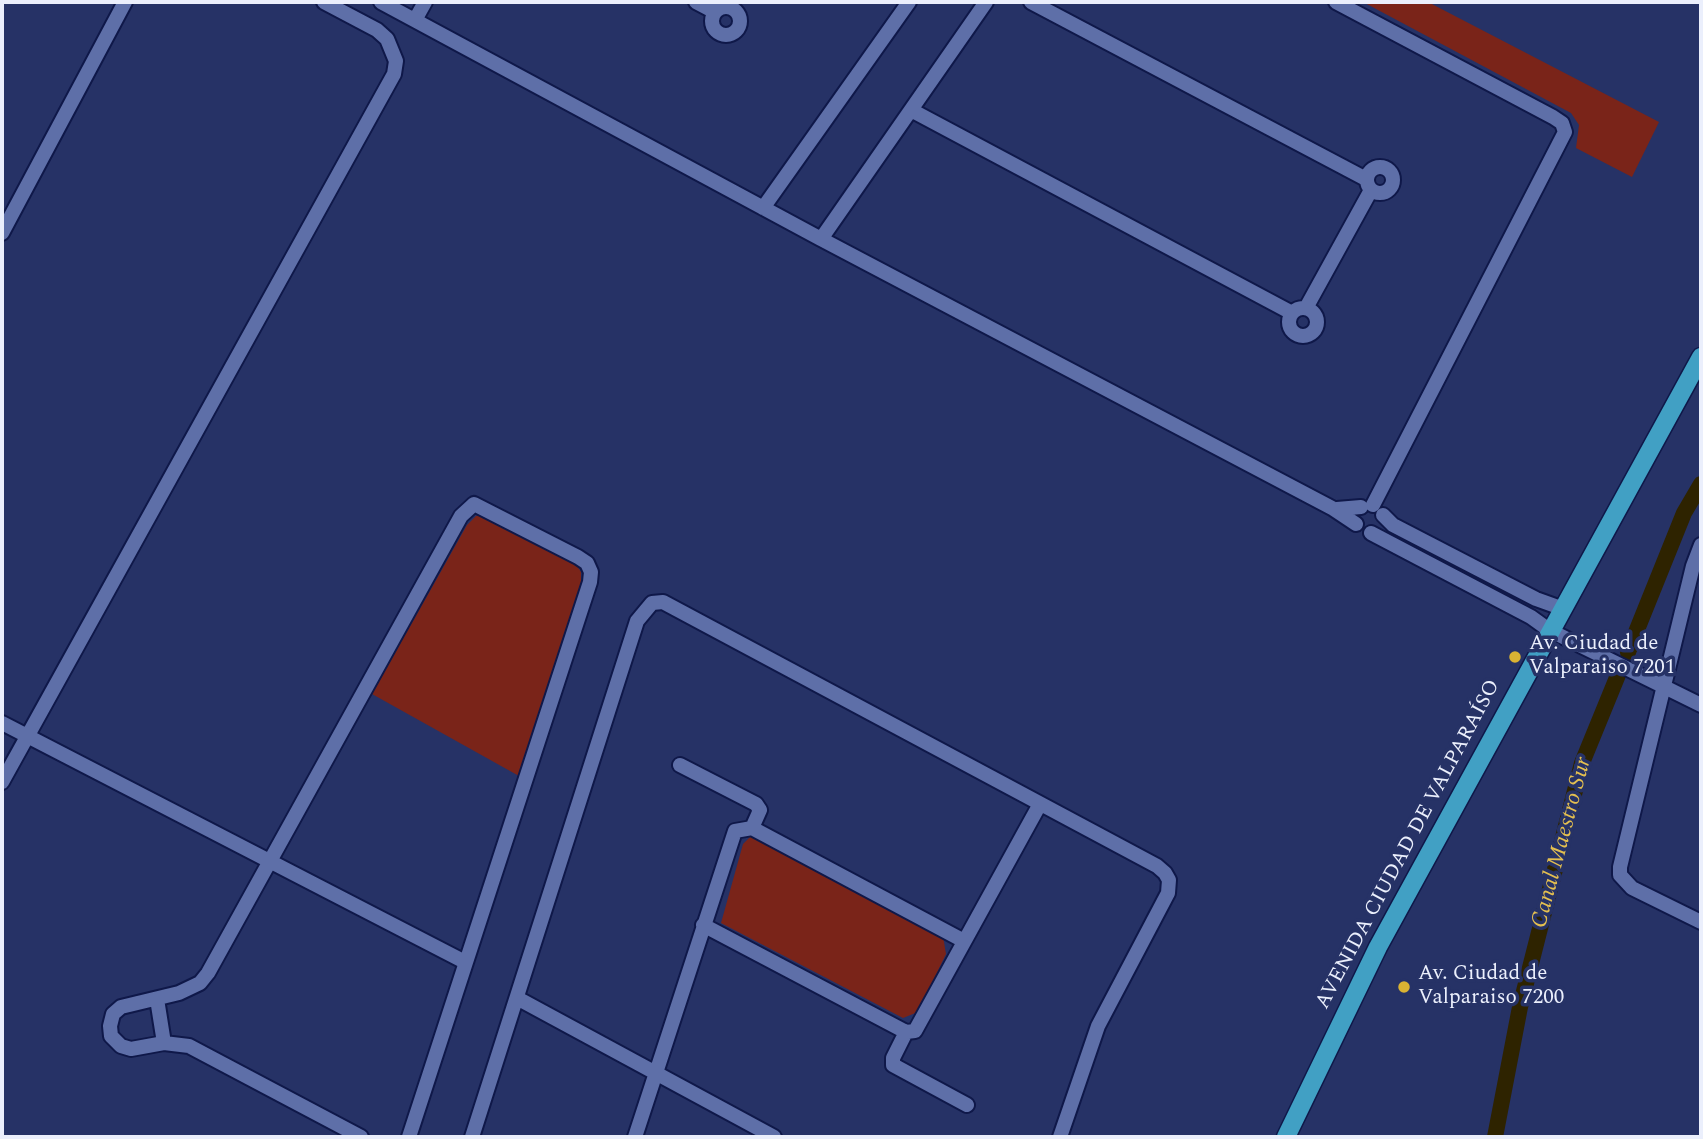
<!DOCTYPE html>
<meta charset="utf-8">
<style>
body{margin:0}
#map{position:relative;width:1703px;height:1139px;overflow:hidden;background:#263266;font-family:Spectral,serif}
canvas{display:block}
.frame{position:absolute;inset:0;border:4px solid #ebeffc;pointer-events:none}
</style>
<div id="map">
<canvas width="1703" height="1139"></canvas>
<div class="frame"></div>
</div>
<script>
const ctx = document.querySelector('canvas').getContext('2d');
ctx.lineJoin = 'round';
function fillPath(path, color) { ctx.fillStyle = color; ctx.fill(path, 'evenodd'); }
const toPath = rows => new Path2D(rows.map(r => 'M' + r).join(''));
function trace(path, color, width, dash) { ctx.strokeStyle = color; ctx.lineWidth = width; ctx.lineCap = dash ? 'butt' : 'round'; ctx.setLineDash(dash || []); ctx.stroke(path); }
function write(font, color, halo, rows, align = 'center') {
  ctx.font = font + ' Spectral,serif'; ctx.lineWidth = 7; ctx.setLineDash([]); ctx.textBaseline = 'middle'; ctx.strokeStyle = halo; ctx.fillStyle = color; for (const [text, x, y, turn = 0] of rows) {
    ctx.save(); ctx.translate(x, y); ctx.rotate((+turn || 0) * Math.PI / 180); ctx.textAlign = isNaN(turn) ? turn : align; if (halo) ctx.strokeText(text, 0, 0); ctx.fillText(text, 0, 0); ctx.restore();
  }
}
fillPath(toPath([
 [1363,2,1428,2,1659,122,1632,177,1576,148,1579,125,1571,113],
 [484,515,577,566,581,572,581,583,519,776,372,694,467,525,476,516],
 [752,835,943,936,946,954,918,1012,903,1018,721,923,743,844]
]), '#7a2419');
trace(toPath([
 [1628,652,1684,513,1701,484],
 [1495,1137,1520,1007,1582,763,1618,675]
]), '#2e2300', 16);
const minor = toPath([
 [381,2,821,239],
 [696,2,715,12],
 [986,2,821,239,1332,508,1356,524],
 [1031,2,1366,179],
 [1336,2,1553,117,1562,123,1565,132,1373,505],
 '712 21a14 14 0 1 1 28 0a14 14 0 1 1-28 0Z',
 [415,20,425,2],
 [911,110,1292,313],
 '1367 180a13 13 0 1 1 26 0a13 13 0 1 1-26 0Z',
 [763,208,909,2],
 [2,233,125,2],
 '1289 322a14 14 0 1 1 28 0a14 14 0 1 1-28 0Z',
 [1306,308,1371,190],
 [1337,509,1361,507],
 [1383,515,1393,525,1536,599,1561,608],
 [1371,533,1531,617,1549,630,1701,705],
 [1701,545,1693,566,1620,867,1620,875,1632,888,1701,922],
 [2,723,465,962],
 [680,765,756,804,760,810,752,828],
 [2,782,394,74,396,61,387,39,377,30,324,2],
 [703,925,906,1032,915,1031,1040,804],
 [517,998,774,1137],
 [157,999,164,1043],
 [906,1032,893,1058,893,1065,967,1105],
 [361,1137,189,1046,164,1043,131,1049,121,1046,111,1036,110,1026,113,1014,121,1007,179,993,200,983,208,973,461,516,474,504,578,557,587,563,591,572,590,582,409,1137],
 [472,1137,637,621,652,603,663,602,1157,866,1165,873,1169,880,1168,893,1098,1026,1060,1137],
 [635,1137,735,831,752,828,964,941]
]);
const major = toPath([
 [1286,1137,1378,947,1701,357]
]);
trace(minor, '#0f1849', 18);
trace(major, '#0f1849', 21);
trace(minor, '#5e6fa8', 14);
trace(major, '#41a0c4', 18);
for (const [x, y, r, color] of [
 [1515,657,7,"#dab333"],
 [1404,987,7,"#dab333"]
]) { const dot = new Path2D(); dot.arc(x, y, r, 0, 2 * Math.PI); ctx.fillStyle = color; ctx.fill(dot); trace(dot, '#263266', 2.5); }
write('21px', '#ebeffc', '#263266', [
 ["Av. Ciudad de",1529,645],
 ["Valparaiso 7201",1529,669],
 ["Av. Ciudad de",1418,975],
 ["Valparaiso 7200",1418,999]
], 'left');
write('21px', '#ebeffc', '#263266', [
 ["AVENIDA CIUDAD DE VALPARAÍSO",1409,845,-62]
]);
write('italic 23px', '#e4bf50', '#263266', [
 ["Canal Maestro Sur",1563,843,-75]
]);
</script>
